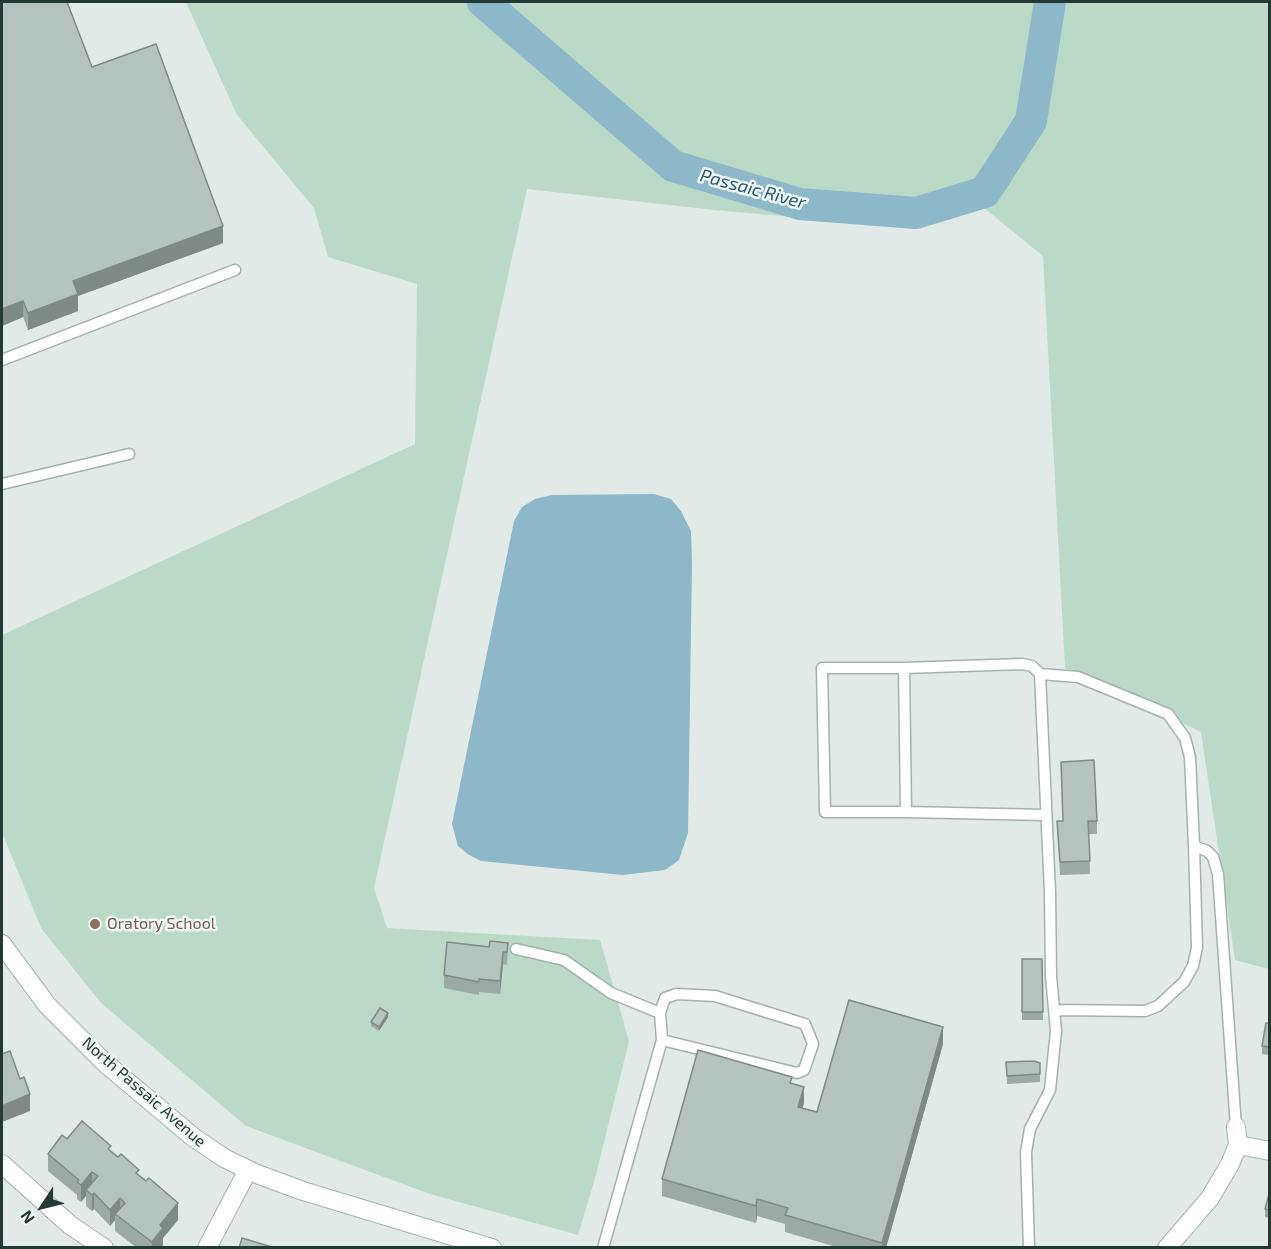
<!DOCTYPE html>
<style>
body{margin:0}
#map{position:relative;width:1271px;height:1249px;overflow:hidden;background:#e1eae7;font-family:"Exo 2",sans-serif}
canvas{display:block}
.frame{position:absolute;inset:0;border:3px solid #233936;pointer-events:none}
.north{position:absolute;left:12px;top:1177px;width:60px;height:60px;-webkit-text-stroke:4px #f1f7f4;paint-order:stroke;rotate:235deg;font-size:16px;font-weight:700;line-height:24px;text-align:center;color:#233936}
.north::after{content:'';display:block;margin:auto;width:21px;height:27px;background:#233936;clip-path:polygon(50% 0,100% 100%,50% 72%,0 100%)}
</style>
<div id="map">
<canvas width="1271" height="1249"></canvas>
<div class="frame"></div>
<div class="north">N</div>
</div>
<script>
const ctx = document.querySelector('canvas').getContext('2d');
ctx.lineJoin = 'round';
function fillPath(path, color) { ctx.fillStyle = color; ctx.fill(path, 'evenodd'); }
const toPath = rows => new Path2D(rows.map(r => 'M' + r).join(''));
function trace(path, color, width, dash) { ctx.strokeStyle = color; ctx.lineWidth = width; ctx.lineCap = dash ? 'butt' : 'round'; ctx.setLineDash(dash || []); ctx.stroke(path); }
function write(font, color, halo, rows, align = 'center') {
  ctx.font = font + ' "Exo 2",sans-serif'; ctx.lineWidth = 5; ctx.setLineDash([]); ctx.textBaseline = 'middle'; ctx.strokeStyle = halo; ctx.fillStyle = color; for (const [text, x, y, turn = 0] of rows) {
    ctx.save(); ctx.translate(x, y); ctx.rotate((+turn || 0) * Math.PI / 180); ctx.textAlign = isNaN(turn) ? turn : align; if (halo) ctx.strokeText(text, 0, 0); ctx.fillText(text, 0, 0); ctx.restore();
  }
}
fillPath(toPath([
 [186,2,1269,2,1269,969,1235,960,1201,732,1065,668,1043,256,984,208,907,227,714,210,527,189,374,888,387,928,600,940,629,1041,594,1182,578,1235,430,1194,246,1126,101,1003,41,928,2,832,2,635,415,444,417,284,328,257,314,208,237,115]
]), '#bbd9c7');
fillPath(toPath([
 [654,494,671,499,681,511,691,531,692,563,688,833,679,860,665,870,623,875,481,861,469,855,458,846,452,824,514,521,522,507,535,499,552,495]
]), '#8db8ca');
trace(toPath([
 [483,2,673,166,800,204,916,213,985,192,1031,121,1050,2]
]), '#8db8ca', 32);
const lane = toPath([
 [2,360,235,270],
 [2,484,129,454],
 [904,668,822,668,825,812,906,812],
 [1040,674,1078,677,1168,714,1185,738,1190,757,1194,846,1207,851,1213,857,1218,874,1236,1127],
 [516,949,564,960,611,993,660,1013],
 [1055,1010,1145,1011,1158,1006,1184,982,1193,966,1197,947,1194,846],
 [603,1248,662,1040,660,1013,665,998,677,994,715,996,805,1024,813,1044,804,1070,797,1073,662,1040],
 [1029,1248,1026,1152,1030,1129,1050,1090,1056,1031,1051,976,1050,892,1040,674,1032,666,1022,664,904,668,906,812,1046,815]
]);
const street = toPath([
 [1238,1145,1270,1151],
 [2,1164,70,1225,104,1248],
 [207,1248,248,1170],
 [1167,1248,1210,1198,1230,1164,1238,1145,1236,1127]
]);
const secondary = toPath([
 [2,944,47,1005,105,1063,193,1137,224,1158,257,1174,303,1191,492,1248]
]);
trace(lane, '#a4b1ae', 13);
trace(street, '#a4b1ae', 20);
trace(secondary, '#a1b4b0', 20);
trace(lane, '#fff', 10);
trace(street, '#fff', 18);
trace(secondary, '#fff', 18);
fillPath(toPath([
 [92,67,223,243,78,296,78,311,28,330,23,317,2,326],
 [1061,762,1097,821,1097,834,1089,834,1090,874,1060,875,1057,821,1063,821],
 [508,943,507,965,503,964,500,994,479,992,479,995,444,988,444,975,489,947],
 [1022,959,1042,959,1043,1020,1022,1020],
 [388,1017,379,1031,371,1026,371,1022],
 [1269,1023,1269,1055,1262,1054,1262,1046],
 [943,1044,886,1248,840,1248,785,1232,785,1224,757,1216,756,1223,662,1196,662,1179,792,1083,804,1103,802,1108,817,1112],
 [1006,1062,1040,1063,1040,1082,1007,1084],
 [67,1139,111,1151,139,1175,178,1220,163,1238,163,1245,161,1248,137,1248,115,1231,115,1220,110,1226,94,1209,92,1211,86,1206,86,1196,81,1202,77,1199,77,1195,48,1171,48,1154],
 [1269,1194,1269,1218,1265,1217,1265,1209]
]), '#9da9a5');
fillPath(toPath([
 [223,226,223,243,78,296,78,311,28,330,28,313,73,281],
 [23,301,23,317,2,326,2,309],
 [503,952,503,964,500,994,500,981],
 [388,1013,388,1017,379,1031,379,1027],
 [943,1027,943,1044,886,1248,882,1248,882,1243],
 [804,1087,804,1103,798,1124,798,1107],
 [30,1094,30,1111,2,1122,2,1106],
 [92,1172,92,1189,86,1190,86,1196,81,1202,81,1185],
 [94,1193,94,1209,92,1211,92,1195],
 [120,1198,120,1215,115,1214,115,1220,110,1226,110,1210],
 [757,1199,757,1216,756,1223,756,1206],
 [178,1203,178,1220,163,1238,163,1245,161,1248,152,1248,152,1242,160,1225]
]), '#7f8986');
const building = toPath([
 [2,2,67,2,92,67,156,44,223,226,73,281,78,294,28,313,23,301,2,309,2,2],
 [1094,760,1097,821,1088,821,1090,861,1060,862,1057,821,1063,821,1061,762,1094,760],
 [490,941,508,943,507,952,503,952,500,981,479,979,479,982,444,975,447,942,489,947,490,941],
 [1022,959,1042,959,1043,1012,1022,1012,1022,959],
 [849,1000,943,1027,882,1243,785,1215,788,1208,757,1199,756,1206,662,1179,698,1050,792,1077,790,1083,804,1087,798,1107,817,1112,849,1000],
 [380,1008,388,1013,379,1027,371,1022,380,1008],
 [1266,1023,1269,1023,1269,1047,1262,1046,1266,1023],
 [10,1051,20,1079,24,1077,30,1094,2,1106,2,1054,10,1051],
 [1034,1061,1040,1063,1040,1074,1007,1076,1006,1062,1034,1061],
 [82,1121,111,1146,108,1149,118,1157,121,1154,139,1170,136,1173,146,1181,149,1178,178,1203,160,1225,163,1228,152,1242,115,1214,125,1203,120,1198,110,1210,94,1193,92,1195,86,1190,98,1176,92,1172,81,1185,77,1182,79,1180,48,1154,62,1135,67,1139,82,1121],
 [1269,1194,1269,1210,1265,1209,1269,1194],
 [242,1238,275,1248,239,1248,242,1238]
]);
fillPath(building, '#b6c4c0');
trace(building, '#7f8986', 1.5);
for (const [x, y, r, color] of [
 [95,924,6,"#8d6e63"]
]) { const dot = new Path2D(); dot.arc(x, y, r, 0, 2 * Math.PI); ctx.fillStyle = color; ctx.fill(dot); trace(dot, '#f1f7f4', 2); }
write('16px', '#785e54', '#f1f7f4', [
 ["Oratory School",107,924]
], 'left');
write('16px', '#233936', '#f1f7f4', [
 ["North Passaic Avenue",144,1092,41]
]);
write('italic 18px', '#23586e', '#f1f7f4', [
 ["Passaic River",753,189,15]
]);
</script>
